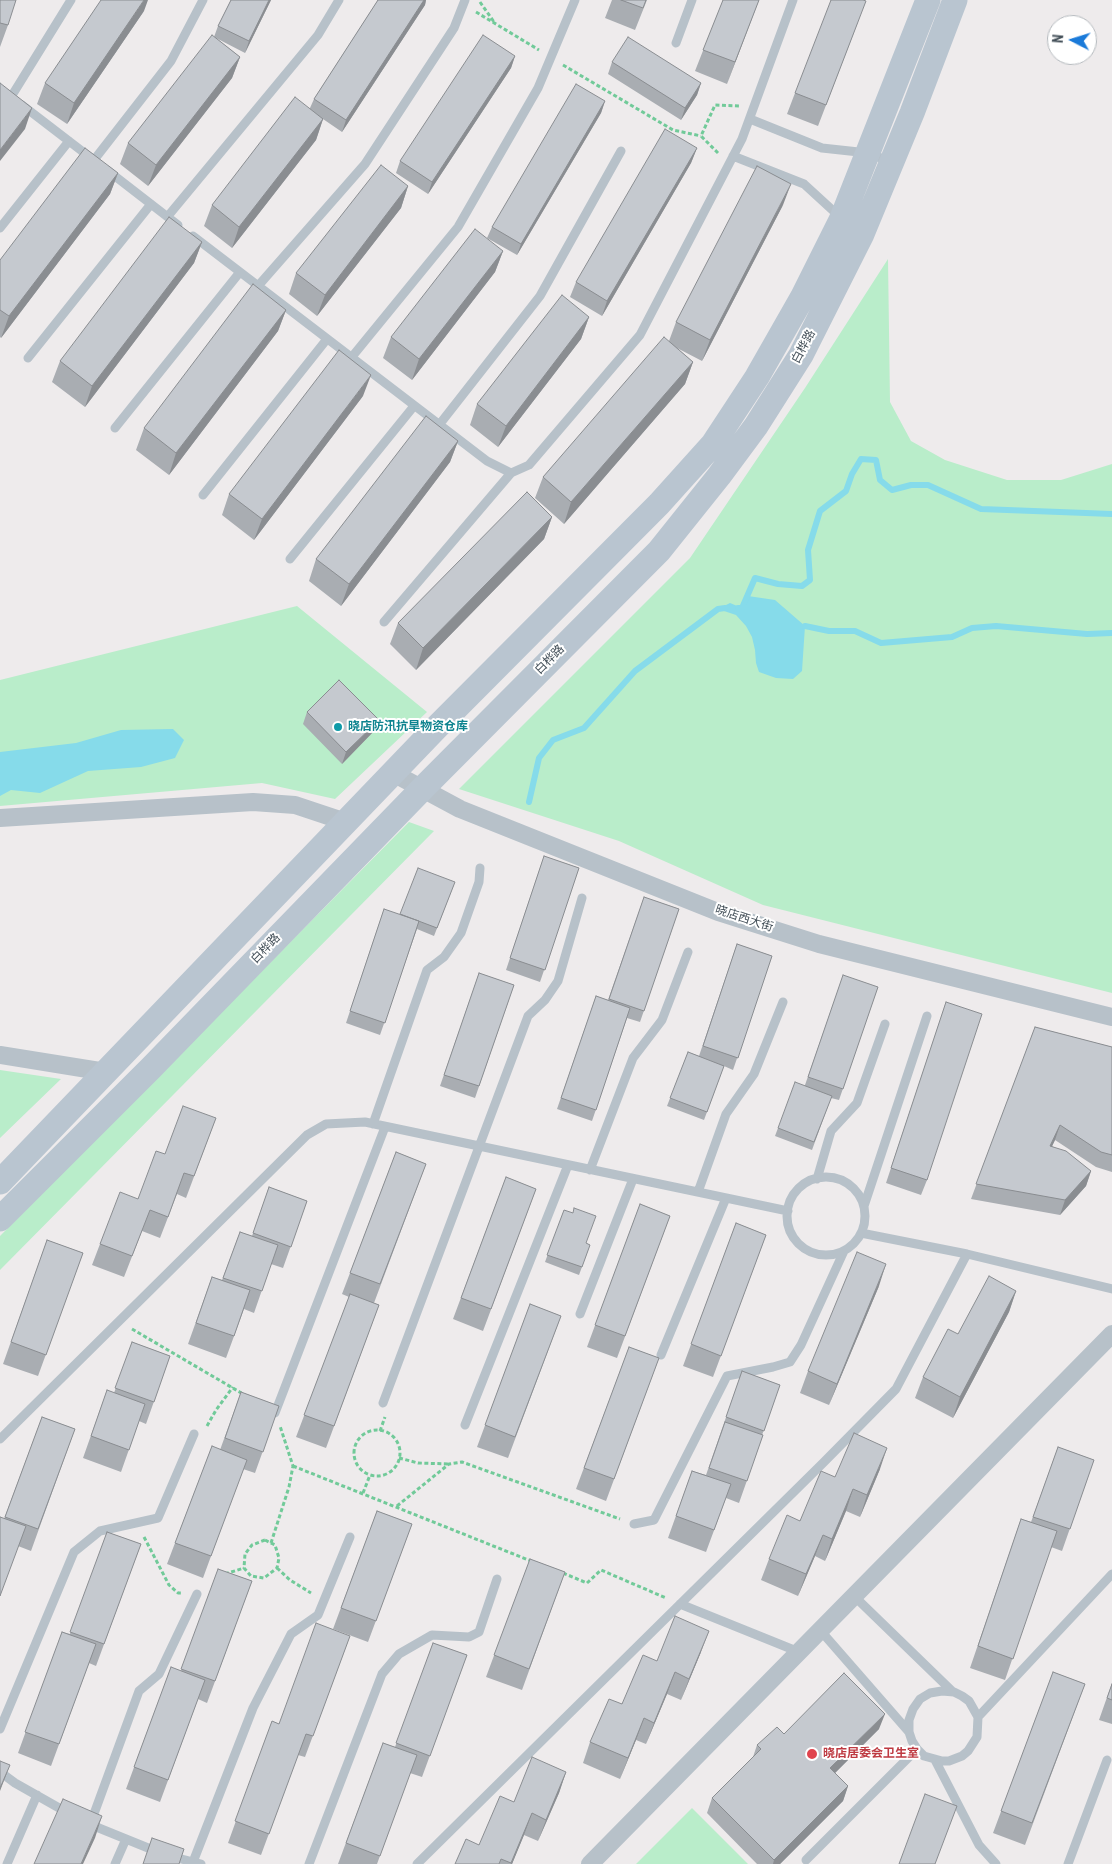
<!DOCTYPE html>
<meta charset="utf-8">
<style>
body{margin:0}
#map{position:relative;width:1112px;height:1864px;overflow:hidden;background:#eeebec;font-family:"Roboto Condensed",sans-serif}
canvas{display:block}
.north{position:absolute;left:1047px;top:15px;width:50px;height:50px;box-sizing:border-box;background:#fff;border:1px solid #b4b9bd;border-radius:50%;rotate:275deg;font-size:14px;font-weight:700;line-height:20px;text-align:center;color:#445059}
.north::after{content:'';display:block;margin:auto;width:18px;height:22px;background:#1a7ad9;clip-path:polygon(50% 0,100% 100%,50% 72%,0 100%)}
</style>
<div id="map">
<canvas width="1112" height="1864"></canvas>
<div class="north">N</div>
</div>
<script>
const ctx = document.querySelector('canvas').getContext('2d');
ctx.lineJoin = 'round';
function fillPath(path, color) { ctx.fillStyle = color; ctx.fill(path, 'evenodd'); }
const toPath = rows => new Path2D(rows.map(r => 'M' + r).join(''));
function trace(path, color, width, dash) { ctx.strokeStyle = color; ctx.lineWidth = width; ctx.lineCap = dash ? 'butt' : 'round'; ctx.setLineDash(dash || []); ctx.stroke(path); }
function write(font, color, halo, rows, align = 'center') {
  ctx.font = font + ' "Roboto Condensed","Noto Sans SC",sans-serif'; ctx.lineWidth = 4; ctx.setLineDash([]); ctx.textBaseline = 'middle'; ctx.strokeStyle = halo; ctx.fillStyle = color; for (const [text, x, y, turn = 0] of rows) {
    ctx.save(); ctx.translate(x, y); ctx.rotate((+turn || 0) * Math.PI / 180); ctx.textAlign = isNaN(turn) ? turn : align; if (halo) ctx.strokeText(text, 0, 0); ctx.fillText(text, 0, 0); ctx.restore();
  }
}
fillPath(toPath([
 [888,259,890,402,911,441,945,460,1007,480,1061,480,1112,464,1112,993,763,905,619,841,459,789,690,558,805,388],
 [297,606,427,712,335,799,262,783,0,806,0,680],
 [409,822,434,831,0,1270,0,1236],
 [0,1070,61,1079,0,1138],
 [692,1808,748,1864,636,1864]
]), '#b9edca');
fillPath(toPath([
 [748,596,775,600,805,626,802,671,793,679,776,678,759,672,756,663,755,650,752,637,746,626,736,615,718,609,730,603,742,608],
 [173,729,184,740,175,758,141,767,88,771,40,793,11,790,0,796,0,752,76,743,121,730]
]), '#86dbea');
trace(toPath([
 [738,608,742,608,755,578,778,584,802,586,810,580,808,550,820,511,846,491,852,474,861,459,876,460,880,480,892,490,911,485,928,485,981,509,1112,514],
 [805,626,829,631,855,631,881,643,952,637,972,628,996,626,1087,634,1112,633],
 [529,802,539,758,553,740,584,728,635,671,718,609,725,608]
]), '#86dbea', 6);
trace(toPath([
 [480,2,494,22],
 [476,12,539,50],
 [563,65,673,130,701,136],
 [718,153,701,136,715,105,740,106],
 [132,1329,243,1394],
 [207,1426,216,1410,233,1387],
 '354 1453a23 23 0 1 1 46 0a23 23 0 1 1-46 0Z',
 [380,1431,385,1417],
 [399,1458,418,1463,449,1464],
 [293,1466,531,1561],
 [363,1493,370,1475],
 [397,1506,449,1464,462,1462,620,1519],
 [144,1537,169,1585,178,1593,181,1593],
 [265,1540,275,1545,279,1558,277,1568,264,1578,251,1576,244,1568,245,1554,252,1545,265,1540],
 [271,1543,289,1487,293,1466,280,1426],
 [277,1568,290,1580,311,1593],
 [563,1573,587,1583,601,1570,666,1598],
 [225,1574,244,1568]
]), '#71ca99', 3, [4, 2.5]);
trace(toPath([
 [676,43,692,0],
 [11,97,71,0],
 [22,105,91,158],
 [750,119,822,148,868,153,891,162],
 [733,156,804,184,840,217],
 [94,160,171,61,203,0],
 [107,170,178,225],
 [168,216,318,35,339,0],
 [0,228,69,141],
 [193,236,487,461,511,473,529,465,640,335,742,139,793,0],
 [258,286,365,164,454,28,465,0],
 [28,358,151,204],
 [351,358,458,227,538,88,575,0],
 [439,425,540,296,621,151],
 [115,428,240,272],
 [203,495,327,339],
 [290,559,414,406],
 [384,622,511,473],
 [373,1124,427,970,444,957,461,933,479,882,480,868],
 [590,1170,633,1058,662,1020,688,952],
 '787 1216a39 39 0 1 1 78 0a39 39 0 1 1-78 0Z',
 [817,1179,831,1131,857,1103,885,1024],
 [698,1192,726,1114,754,1074,783,1002],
 [864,1206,927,1016],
 [861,1233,967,1254,1112,1289],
 [580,1314,633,1179],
 [661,1355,726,1198],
 [383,1403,528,1016,545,1000,558,981,582,898],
 [275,1413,385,1127],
 [465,1425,568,1165],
 [0,1439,307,1135,326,1124,365,1122,788,1211],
 [634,1524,654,1520,727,1376,773,1367,790,1362,801,1345,844,1251],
 [854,1596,953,1692],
 [680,1604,799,1652],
 [820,1630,909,1732,912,1741,917,1749,924,1756,942,1761,949,1761,962,1756,968,1751,977,1737,978,1717,969,1701,962,1696,954,1692,942,1691,930,1693,920,1699,913,1709,909,1720,909,1732],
 [978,1717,1112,1574],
 [0,1729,74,1552,100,1531,158,1518,194,1434],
 [935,1760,979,1845,996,1864],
 [0,1772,15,1783,68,1813],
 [91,1822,139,1691,159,1674,197,1594],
 [89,1824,158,1852],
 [170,1856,201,1864],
 [806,1860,917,1749],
 [193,1862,253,1708,291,1634,318,1615,350,1537],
 [7,1864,37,1795],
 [115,1864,126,1839],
 [309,1864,382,1674,399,1654,432,1635,469,1637,479,1632,497,1579],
 [417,1864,824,1462,896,1389,967,1254],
 [1068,1864,1107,1760]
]), '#b7c1c9', 9);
trace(toPath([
 [393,773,460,809,718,912,819,944,1112,1017],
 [0,818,253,802,295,805,346,822],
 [0,1055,106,1072],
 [590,1864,1112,1334]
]), '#b7c1c9', 18);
trace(toPath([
 [0,1182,436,728,659,504,713,444,757,377,802,298,842,218,928,0],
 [0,1219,151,1068,422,789,659,551,719,476,756,426,801,355,862,234,912,113,955,0]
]), '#b9c5d0', 25);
fillPath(toPath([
 [0,0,8,25,0,47],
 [231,0,271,0,245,53,216,38,240,57,232,78,148,186,120,164,128,143,214,37,218,26],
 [378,0,426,0,425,5,342,132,323,119,316,140,232,248,204,226,212,205,310,108,314,99],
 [612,0,647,0,635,30,605,18],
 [723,0,759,0,727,84,695,71],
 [144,11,67,124,37,104,45,83],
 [858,22,818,126,787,114,795,93],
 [515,56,511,68,428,194,396,173,400,161],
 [612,62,701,83,697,95,681,120,608,74],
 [605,101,601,113,517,255,487,238,492,227],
 [697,148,691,163,602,316,570,297,576,282],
 [118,173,110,194,1,338,0,337,0,260],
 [408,186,401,208,317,316,289,294,296,273],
 [783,205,702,361,677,348,693,362,685,384,564,524,535,498,543,477,669,341,676,322],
 [202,242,194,263,85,407,52,382,60,361],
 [503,251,495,272,412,380,383,358,391,337],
 [286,310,278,331,169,475,136,450,144,428],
 [589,317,581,339,498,447,470,425,477,404],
 [363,396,254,540,222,515,229,494],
 [458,441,450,462,341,606,309,581,316,559],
 [552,517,544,539,416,670,390,644,398,623],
 [307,712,374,731,342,764,303,724],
 [544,856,579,868,540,982,506,970],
 [455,882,434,936,417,929,380,1035,346,1023,384,909,400,915],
 [644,897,679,909,640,1022,627,1018,592,1121,557,1109,596,996,608,1000],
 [737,944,772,956,733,1070,724,1066,704,1120,667,1106,688,1052,699,1056],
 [479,973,514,985,475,1098,440,1086],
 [839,987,878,987,839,1100,831,1098,812,1150,775,1136,778,1128,805,1085],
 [946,1002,927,1180,921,1195,886,1183],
 [1035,1027,1112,1047,1112,1172,1096,1167,1055,1140,1052,1146,1091,1171,1086,1186,1060,1215,971,1199],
 [216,1118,186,1198,177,1194,160,1238,142,1231,124,1277,92,1265,100,1244,138,1199,165,1154],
 [396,1152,426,1164,374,1303,379,1305,326,1448,296,1437,349,1297,342,1294],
 [506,1177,536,1189,483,1331,453,1319],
 [269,1187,307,1201,283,1268,271,1264,254,1313,244,1309,226,1358,188,1344,212,1277,222,1280,240,1232,252,1236],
 [640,1204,670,1216,617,1358,587,1347],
 [564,1210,586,1243,590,1245,579,1275,545,1262],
 [736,1223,766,1235,713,1377,683,1366],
 [47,1240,83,1253,38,1376,3,1364],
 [879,1286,829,1405,800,1393,808,1371],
 [1016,1291,1009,1312,953,1418,915,1398,923,1377,958,1334],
 [530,1304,561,1316,508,1458,477,1447],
 [132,1342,170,1356,146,1424,139,1421,121,1472,83,1458,107,1390,114,1393],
 [629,1347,659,1358,606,1501,576,1489],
 [742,1371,780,1385,762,1435,763,1435,739,1503,726,1498,706,1552,668,1538,692,1471,706,1475],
 [241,1392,279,1406,255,1473,243,1469,203,1578,167,1564,212,1446,220,1450],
 [42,1417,75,1429,31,1551,18,1546,4,1519],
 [1058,1447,1094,1460,1062,1551,1051,1547,1005,1680,970,1668,1021,1519,1031,1522],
 [880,1469,860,1517,846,1511,825,1561,815,1556,798,1596,761,1580,769,1559,835,1477],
 [377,1511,412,1524,368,1642,333,1629],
 [107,1532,141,1544,96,1666,89,1663,51,1766,18,1753,62,1632,70,1634],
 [530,1559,565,1572,522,1690,486,1677],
 [218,1569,252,1581,207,1703,198,1699,160,1802,126,1789,171,1667,181,1671],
 [350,1636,305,1757,298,1755,261,1855,228,1843,272,1721,279,1724],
 [433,1643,467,1655,422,1777,410,1773,377,1864,338,1864,383,1743,395,1747],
 [701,1652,681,1700,667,1694,646,1744,636,1740,620,1779,583,1763,590,1742,657,1661],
 [1053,1672,1085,1684,1025,1845,993,1833],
 [1112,1683,1112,1724,1099,1720],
 [879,1729,835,1773,848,1786,843,1801,780,1864,757,1864,707,1813,712,1798,753,1757,757,1745,784,1734],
 [566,1772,559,1793,538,1841,524,1835,512,1864,455,1864,479,1845,514,1802]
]), '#a9adb2');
fillPath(toPath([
 [144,0,148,0,144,11,67,124,74,103],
 [269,0,271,0,245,53,249,41],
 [424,0,426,0,425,5,342,132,346,120],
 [759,0,727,84,735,62],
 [515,56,511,68,428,194,432,182],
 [240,57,232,78,148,186,156,165],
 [701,83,697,95,681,120,685,108],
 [605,101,601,113,517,255,521,244],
 [32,108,25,129,0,161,0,150],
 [323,119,316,140,232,248,239,227],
 [697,148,691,163,602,316,607,301],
 [118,173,110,194,1,338,9,316],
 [791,184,783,205,702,361,710,340],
 [408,186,401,208,317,316,325,295],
 [202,242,194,263,85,407,92,386],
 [503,251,495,272,412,380,419,359],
 [286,310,278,331,169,475,176,453],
 [589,317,581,339,498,447,506,426],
 [693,362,685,384,564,524,571,502],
 [371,375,363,396,254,540,262,519],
 [458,441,450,462,341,606,349,584],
 [552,517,544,539,416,670,423,648],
 [379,720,374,731,342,764,346,752],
 [1060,1125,1055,1140,1045,1161,1050,1146],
 [1091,1171,1086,1186,1060,1215,1065,1200],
 [886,1264,879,1286,829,1405,837,1384],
 [1016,1291,1009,1312,953,1418,960,1397],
 [887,1448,880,1469,860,1517,867,1495],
 [853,1489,846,1511,825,1561,832,1539],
 [823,1535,815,1556,798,1596,806,1574],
 [709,1631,701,1652,681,1700,689,1679],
 [675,1672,667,1694,646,1744,654,1723],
 [885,1714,879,1729,825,1783,830,1768],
 [644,1718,636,1740,620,1779,628,1758],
 [10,1765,0,1791,0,1788],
 [566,1772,559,1793,538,1841,546,1820],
 [848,1786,843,1801,780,1864,773,1864,774,1860],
 [532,1813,524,1835,512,1864,511,1864],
 [102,1816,95,1838,83,1864,81,1864]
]), '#8a8d91');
const building = toPath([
 [0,0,16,0,8,25,0,23,0,0],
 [101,0,144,0,74,103,45,83,101,0],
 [231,0,269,0,249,41,218,26,231,0],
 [378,0,424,0,346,120,314,99,378,0],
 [621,0,646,0,643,8,621,0],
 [723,0,759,0,735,62,703,50,723,0],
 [831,0,863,0,866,1,826,105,795,93,831,0],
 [212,35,240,57,156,165,128,143,212,35],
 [483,35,515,56,432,182,400,161,483,35],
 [628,37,701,83,685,108,612,62,628,37],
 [0,83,32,108,0,150,0,83],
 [576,84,605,101,521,244,492,227,576,84],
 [295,97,323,119,239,227,212,205,295,97],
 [665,129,697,148,607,301,576,282,665,129],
 [85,148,118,173,9,316,0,310,0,260,85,148],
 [381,165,408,186,325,295,296,273,381,165],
 [757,166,791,184,710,340,676,322,757,166],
 [169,217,202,242,92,386,60,361,169,217],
 [475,229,503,251,419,359,391,337,475,229],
 [253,284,286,310,176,453,144,428,253,284],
 [562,295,589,317,506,426,477,404,562,295],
 [664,337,693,362,571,502,543,477,664,337],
 [339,350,371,375,262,519,229,494,339,350],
 [426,416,458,441,349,584,316,559,426,416],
 [527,492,552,517,423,648,398,623,527,492],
 [339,680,379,720,346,752,307,712,339,680],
 [544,856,579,868,545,970,510,958,544,856],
 [418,868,455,882,437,928,400,914,418,868],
 [644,897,679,909,644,1011,609,999,644,897],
 [384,909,419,921,385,1023,350,1011,384,909],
 [737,944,772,956,738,1058,703,1046,737,944],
 [479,973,514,985,479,1086,444,1075,479,973],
 [843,975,878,987,843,1089,808,1077,843,975],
 [596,996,630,1008,596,1110,561,1098,596,996],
 [946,1002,982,1014,927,1180,891,1168,946,1002],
 [1035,1027,1112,1047,1112,1155,1101,1152,1060,1125,1050,1146,1066,1151,1091,1171,1065,1200,976,1184,1035,1027],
 [688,1052,724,1066,707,1112,670,1098,688,1052],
 [795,1082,832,1096,814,1142,778,1128,795,1082],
 [183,1106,216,1118,194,1176,184,1173,168,1217,150,1210,132,1256,100,1244,120,1192,138,1199,156,1151,165,1154,183,1106],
 [396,1152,426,1164,380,1284,350,1273,396,1152],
 [506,1177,536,1189,491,1309,461,1298,506,1177],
 [269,1187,307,1201,291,1247,253,1233,269,1187],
 [640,1204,670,1216,625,1336,595,1325,640,1204],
 [574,1208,596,1216,586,1243,590,1245,582,1267,547,1255,564,1210,573,1213,574,1208],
 [736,1223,766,1235,721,1356,691,1344,736,1223],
 [240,1232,278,1245,262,1291,223,1278,240,1232],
 [47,1240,83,1253,46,1355,11,1342,47,1240],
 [857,1252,886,1264,837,1384,808,1371,857,1252],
 [989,1276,1016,1291,960,1397,923,1377,948,1329,958,1334,989,1276],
 [212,1277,250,1290,234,1336,196,1323,212,1277],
 [350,1294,379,1305,334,1426,304,1415,350,1294],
 [530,1304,561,1316,515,1437,485,1425,530,1304],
 [132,1342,170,1356,154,1402,115,1388,132,1342],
 [629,1347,659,1358,614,1479,584,1468,629,1347],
 [742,1371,780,1385,764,1431,726,1417,742,1371],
 [107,1390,145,1404,129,1450,91,1436,107,1390],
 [241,1392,279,1406,263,1452,225,1438,241,1392],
 [42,1417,75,1429,38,1529,5,1517,42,1417],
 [725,1422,763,1435,747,1481,709,1468,725,1422],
 [854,1433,887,1448,867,1495,853,1489,832,1539,823,1535,806,1574,769,1559,787,1515,800,1521,821,1471,835,1477,854,1433],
 [212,1446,247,1460,211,1556,175,1543,212,1446],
 [1058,1447,1094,1460,1070,1529,1033,1517,1058,1447],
 [692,1471,731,1484,714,1530,676,1516,692,1471],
 [377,1511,412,1524,376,1621,341,1608,377,1511],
 [0,1517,26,1526,0,1596,0,1517],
 [1021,1519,1057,1531,1013,1659,978,1646,1021,1519],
 [107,1532,141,1544,104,1644,70,1632,107,1532],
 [530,1559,565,1572,529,1669,494,1655,530,1559],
 [218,1569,252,1581,215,1681,181,1669,218,1569],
 [675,1616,709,1631,689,1679,675,1672,654,1723,644,1718,628,1758,590,1742,609,1699,622,1704,643,1655,657,1661,675,1616],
 [316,1623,350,1636,313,1736,306,1734,269,1834,235,1821,272,1721,279,1724,316,1623],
 [62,1632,96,1644,59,1744,25,1732,62,1632],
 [433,1643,467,1655,430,1756,396,1743,433,1643],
 [171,1667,205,1680,168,1780,134,1767,171,1667],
 [1053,1672,1085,1684,1032,1823,1001,1811,1053,1672],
 [844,1673,885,1714,830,1768,848,1786,774,1860,712,1798,761,1749,757,1745,777,1727,784,1734,844,1673],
 [1112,1684,1112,1700,1107,1698,1112,1684],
 [383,1743,417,1755,380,1856,346,1843,383,1743],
 [532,1757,566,1772,546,1820,532,1813,511,1863,501,1859,499,1864,455,1864,466,1839,479,1845,500,1796,514,1802,532,1757],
 [0,1761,10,1765,0,1788,0,1761],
 [925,1794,957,1806,935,1864,899,1864,925,1794],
 [63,1799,102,1816,81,1864,34,1864,63,1799],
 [152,1838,184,1849,179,1864,143,1864,152,1838]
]);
fillPath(building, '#c5c9cf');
trace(building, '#8a8d91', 1);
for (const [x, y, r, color] of [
 [338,727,5,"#0f9aa8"],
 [812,1754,6,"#e0444e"]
]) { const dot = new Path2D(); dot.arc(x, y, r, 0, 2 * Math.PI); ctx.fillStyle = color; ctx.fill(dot); trace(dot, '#fff', 2); }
write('12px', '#445059', '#fff', [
 ["白桦路",804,347,-62],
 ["白桦路",550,660,-45],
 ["晓店西大街",744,919,18],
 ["白桦路",266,949,-46]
]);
write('bold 12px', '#0d838f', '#fff', [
 ["晓店防汛抗旱物资仓库",348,727]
], 'left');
write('bold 12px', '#be3a42', '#fff', [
 ["晓店居委会卫生室",823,1754]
], 'left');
</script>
